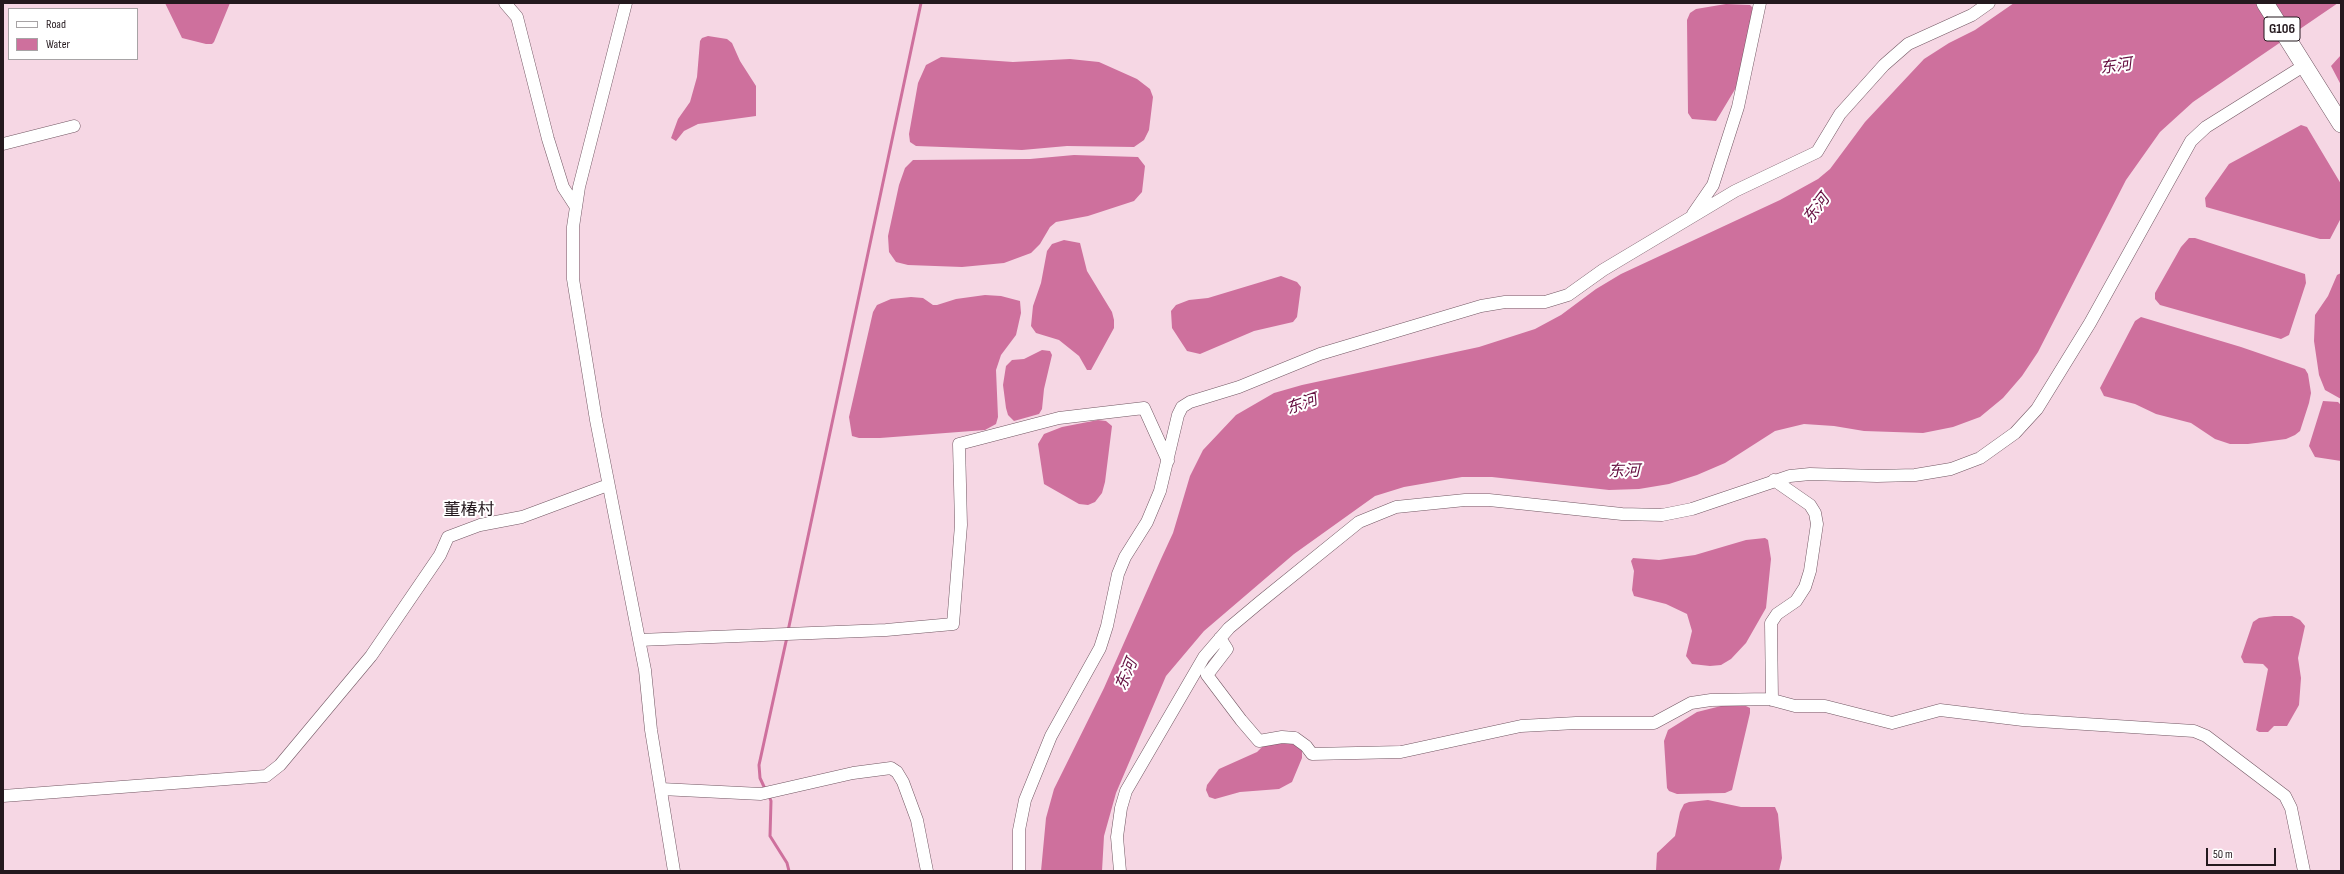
<!DOCTYPE html>
<meta charset="utf-8">
<style>
body{margin:0}
#map{position:relative;width:2344px;height:874px;overflow:hidden;background:#f6d7e4;font-family:"Sofia Sans Condensed",sans-serif}
canvas{display:block}
.frame{position:absolute;inset:0;border:4px solid #24191e;pointer-events:none}
.legend{position:absolute;left:8px;top:8px;width:130px;height:52px;box-sizing:border-box;background:#fff;border:1px solid #a7a3a5;margin:0;padding:5px 7px;list-style:none;font-size:12px;color:#24191e}
.legend li{display:flex;align-items:center;gap:8px;height:20px}
.legend b{width:20px;border:1px solid #a7a3a5}
.scale{position:absolute;left:2206px;top:848px;width:70px;height:18px;box-sizing:border-box;border:2px solid #24191e;border-top:0;padding-left:5px;font-size:12px;line-height:14px;white-space:nowrap;color:#24191e;-webkit-text-stroke:3px #fff;paint-order:stroke}
</style>
<div id="map">
<canvas width="2344" height="874"></canvas>
<div class="frame"></div>
<ul class="legend">
<li><b style="height:5px;background:#fff"></b>Road</li>
<li><b style="height:11px;background:#ce709d"></b>Water</li>
</ul>
<div class="scale">50 m</div>
</div>
<script>
const ctx = document.querySelector('canvas').getContext('2d');
ctx.lineJoin = 'round';
function fillPath(path, color) { ctx.fillStyle = color; ctx.fill(path, 'evenodd'); }
const toPath = rows => new Path2D(rows.map(r => 'M' + r).join(''));
function trace(path, color, width, dash) { ctx.strokeStyle = color; ctx.lineWidth = width; ctx.lineCap = dash ? 'butt' : 'round'; ctx.setLineDash(dash || []); ctx.stroke(path); }
function write(font, color, halo, rows, align = 'center') {
  ctx.font = font + ' "Sofia Sans Condensed","Noto Sans SC",sans-serif'; ctx.lineWidth = 4; ctx.setLineDash([]); ctx.textBaseline = 'middle'; ctx.strokeStyle = halo; ctx.fillStyle = color; for (const [text, x, y, turn = 0] of rows) {
    ctx.save(); ctx.translate(x, y); ctx.rotate((+turn || 0) * Math.PI / 180); ctx.textAlign = isNaN(turn) ? turn : align; if (halo) ctx.strokeText(text, 0, 0); ctx.fillText(text, 0, 0); ctx.restore();
  }
}
fillPath(toPath([
 [165,3,230,3,214,42,212,44,206,44,182,38],
 [2014,3,2338,3,2193,102,2160,132,2126,180,2038,352,2022,376,2003,398,1980,417,1953,427,1923,433,1864,431,1834,426,1804,424,1775,431,1725,463,1697,475,1669,484,1639,489,1609,490,1492,477,1462,477,1404,487,1375,496,1294,554,1204,631,1166,676,1116,793,1104,836,1102,871,1041,871,1046,818,1054,789,1104,688,1161,559,1173,533,1190,476,1203,450,1236,415,1274,393,1302,385,1479,347,1535,329,1561,315,1596,289,1621,274,1780,200,1818,179,1830,169,1865,122,1924,59,1949,43,1975,30],
 [1726,4,1750,5,1753,8,1737,86,1716,121,1692,119,1688,113,1687,20,1690,13,1696,9],
 [708,36,727,39,732,43,740,61,756,86,756,116,698,124,684,131,676,141,671,138,678,119,690,102,697,77,700,41,702,38],
 [2341,55,2341,85,2331,66],
 [941,57,1013,62,1070,59,1099,62,1137,79,1150,89,1153,97,1149,130,1144,140,1134,147,1067,146,1022,150,916,146,910,142,909,134,918,83,926,65],
 [2301,125,2307,127,2341,184,2341,218,2330,239,2320,239,2206,207,2205,198,2229,164],
 [1074,155,1138,157,1145,166,1142,192,1134,201,1088,216,1056,222,1050,227,1040,244,1031,253,1004,263,962,267,908,265,896,262,889,252,888,236,899,185,905,168,913,160,1030,159],
 [2189,238,2195,238,2305,274,2306,283,2289,335,2281,339,2160,305,2155,299,2155,293,2181,247],
 [1064,240,1080,243,1087,271,1112,312,1114,320,1114,328,1091,370,1087,370,1079,356,1059,340,1036,333,1031,326,1033,306,1041,283,1047,251,1052,244],
 [2341,273,2341,399,2325,390,2319,375,2314,341,2315,315,2328,296,2337,275],
 [1281,276,1297,282,1301,287,1297,317,1293,322,1254,331,1200,354,1187,351,1172,328,1171,311,1176,305,1189,300,1208,298],
 [985,295,1001,296,1020,301,1021,313,1016,335,1001,355,996,370,998,417,996,424,985,430,880,438,859,438,852,436,849,417,873,312,877,305,891,299,911,297,923,298,933,305,937,305,956,299],
 [2141,317,2241,347,2305,369,2308,374,2311,393,2309,403,2300,431,2295,435,2286,439,2248,444,2230,444,2215,439,2191,423,2156,414,2135,404,2104,396,2100,388,2135,321],
 [1042,350,1050,351,1052,355,1044,389,1042,409,1039,414,1014,421,1008,415,1006,408,1003,385,1006,366,1012,360,1024,359],
 [2323,401,2338,402,2341,405,2341,461,2315,457,2309,446],
 [1098,420,1106,421,1112,426,1105,482,1102,493,1095,502,1088,505,1079,504,1044,484,1038,444,1044,434,1062,427],
 [1765,538,1768,540,1771,559,1766,608,1746,643,1731,659,1721,665,1710,666,1692,664,1686,656,1692,631,1687,614,1666,604,1634,596,1632,590,1634,571,1631,561,1633,558,1659,560,1695,555,1746,540],
 [2274,616,2292,616,2300,620,2305,626,2298,658,2301,678,2299,705,2287,726,2274,726,2268,732,2259,732,2256,730,2268,669,2263,664,2244,663,2241,657,2253,622,2259,618],
 [1725,705,1746,706,1750,708,1750,713,1732,790,1725,793,1677,794,1669,791,1667,788,1664,741,1668,730,1697,712],
 [1277,741,1294,744,1302,751,1302,758,1292,782,1279,789,1240,792,1215,799,1209,797,1206,790,1207,785,1219,769,1257,752,1264,745],
 [1708,800,1741,807,1775,807,1778,814,1782,858,1779,871,1656,871,1657,853,1675,836,1680,812,1684,804,1689,802]
]), '#ce709d');
trace(toPath([
 [788,631,921,3],
 [766,791,760,778,759,765,787,637],
 [769,796,771,801,770,836,787,863,789,871]
]), '#ce709d', 3);
const minor = toPath([
 [505,3,517,17,548,139,563,187,576,207],
 [626,3,579,187,573,227,573,279,596,420,645,670,651,730,674,871],
 [3,144,74,126],
 [1693,214,1713,185,1738,107,1760,3],
 [1220,638,1227,649,1207,675,1241,720,1259,741,1282,737,1295,738,1306,746,1312,754,1401,752,1521,726,1576,723,1654,723,1691,703,1711,700,1769,699,1795,706,1825,706,1892,723,1940,710,2023,720,2194,731,2206,736,2285,796,2291,808,2304,871],
 [639,640,886,630,953,624,961,525,959,444,1059,418,1144,408,1168,461],
 [1772,700,1771,623,1777,614,1796,601,1805,587,1810,571,1817,524,1815,513,1810,505,1774,480],
 [661,789,761,794,853,773,891,768,897,772,903,782,917,820,927,871],
 [3,796,266,776,280,765,371,656,440,555,448,537,480,525,522,517,608,485],
 [1019,871,1019,830,1025,800,1051,736,1100,648,1107,626,1118,574,1125,557,1147,522,1160,491,1178,415,1182,407,1190,402,1239,387,1320,354,1481,306,1505,302,1545,302,1568,295,1603,270,1735,191,1817,152,1840,114,1884,65,1908,44,1972,15,1989,3],
 [1120,871,1117,837,1121,808,1126,791,1204,657,1229,628,1260,602,1359,522,1396,507,1465,500,1489,500,1622,514,1662,515,1692,509,1790,476,1810,474,1877,476,1915,475,1951,469,1980,458,2015,433,2037,409,2090,323,2191,141,2206,127,2305,65]
]);
const highway = toPath([
 [2265,3,2341,124]
]);
trace(minor, '#725763', 13);
trace(highway, '#725763', 18);
trace(minor, '#fff', 12);
trace(highway, '#fff', 17);
for (const [x, y, w] of [
 [2282,29,36]
]) { const box = new Path2D(); box.roundRect(x - w / 2, y - 12, w, 24, 3); ctx.fillStyle = '#fff'; ctx.fill(box); trace(box, '#24191e', 1); }
write('bold 14px', '#24191e', null, [
 ["G106",2282,29]
]);
write('italic 16px', '#650f40', '#fff', [
 ["东河",2116,67,-8],
 ["东河",1817,209,-53],
 ["东河",1302,405,-19],
 ["东河",1624,472,-1],
 ["东河",1127,675,-67]
]);
write('17px', '#24191e', '#fff', [
 ["董椿村",469,511]
]);
</script>
